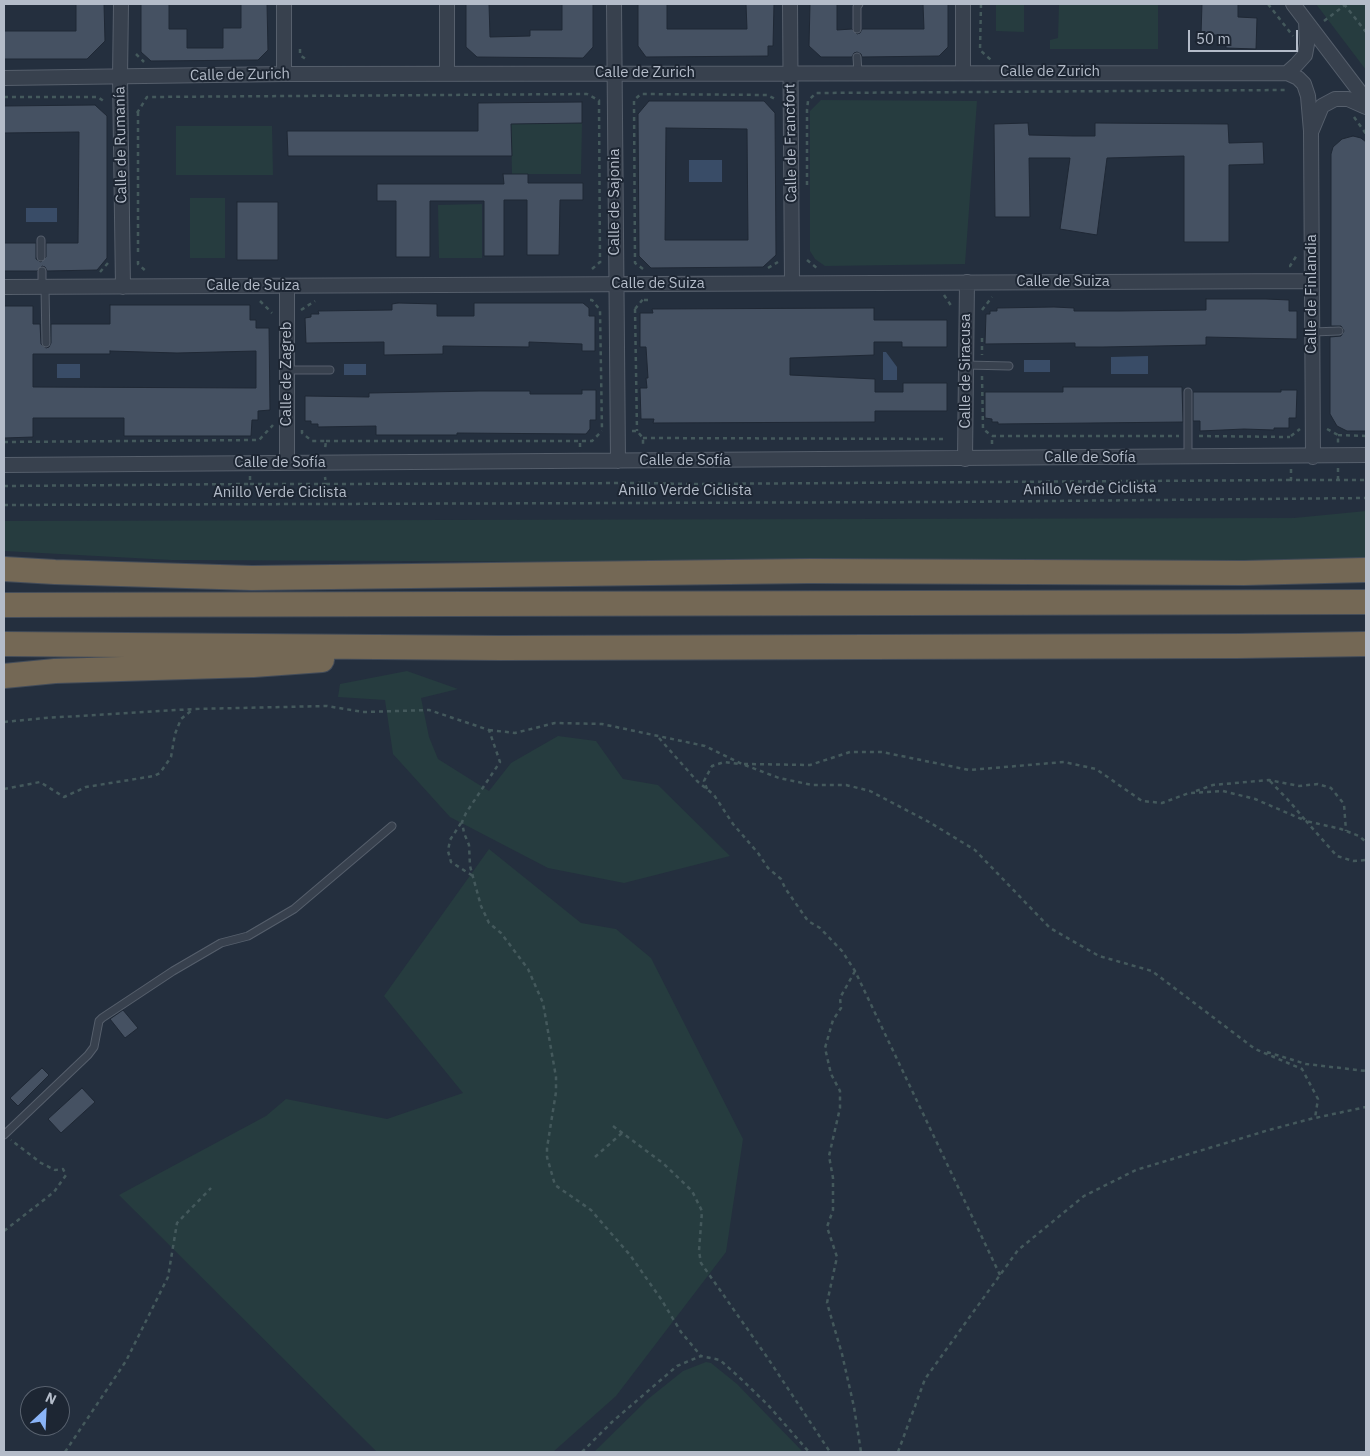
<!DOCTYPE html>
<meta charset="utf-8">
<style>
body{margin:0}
#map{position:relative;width:1370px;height:1456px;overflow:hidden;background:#242f3e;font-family:"IBM Plex Sans",sans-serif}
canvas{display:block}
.frame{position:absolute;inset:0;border:5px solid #b4bcc9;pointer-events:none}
.north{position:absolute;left:20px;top:1386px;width:50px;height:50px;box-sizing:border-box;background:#1d2633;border:1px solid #59626f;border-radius:50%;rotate:25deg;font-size:14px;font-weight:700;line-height:20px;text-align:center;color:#b4bcc9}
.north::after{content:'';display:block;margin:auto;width:18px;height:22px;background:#8ab4f8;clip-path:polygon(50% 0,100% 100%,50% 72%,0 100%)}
.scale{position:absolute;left:1188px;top:30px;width:110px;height:22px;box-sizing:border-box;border:2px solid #b4bcc9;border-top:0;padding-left:6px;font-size:15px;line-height:18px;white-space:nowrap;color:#b4bcc9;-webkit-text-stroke:4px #1d2633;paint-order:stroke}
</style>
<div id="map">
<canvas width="1370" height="1456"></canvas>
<div class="frame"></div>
<div class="north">N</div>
<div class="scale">50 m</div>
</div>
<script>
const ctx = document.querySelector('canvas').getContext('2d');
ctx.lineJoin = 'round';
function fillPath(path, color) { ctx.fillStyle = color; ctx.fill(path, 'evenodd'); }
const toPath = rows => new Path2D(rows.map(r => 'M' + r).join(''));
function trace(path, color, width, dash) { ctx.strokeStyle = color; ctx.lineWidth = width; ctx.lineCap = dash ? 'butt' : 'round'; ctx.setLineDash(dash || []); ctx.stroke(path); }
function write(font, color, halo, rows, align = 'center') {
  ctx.font = font + ' "IBM Plex Sans",sans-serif'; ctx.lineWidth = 4; ctx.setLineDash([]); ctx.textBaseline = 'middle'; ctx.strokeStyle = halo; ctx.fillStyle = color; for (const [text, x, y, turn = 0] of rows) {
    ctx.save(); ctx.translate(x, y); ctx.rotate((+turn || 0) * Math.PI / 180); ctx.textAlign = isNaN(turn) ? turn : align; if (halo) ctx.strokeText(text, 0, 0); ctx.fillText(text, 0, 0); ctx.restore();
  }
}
fillPath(toPath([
 [996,4,1024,4,1024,32,996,31],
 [1059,4,1158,4,1158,49,1050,49,1050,40,1058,38],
 [1316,4,1366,4,1366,70],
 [821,100,977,101,965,264,825,266,815,259,810,251,810,111],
 [582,123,581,174,512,174,511,124],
 [176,126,272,126,273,175,176,175],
 [190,198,225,198,225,258,190,258],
 [482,204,482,258,439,258,438,205],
 [1366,511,1366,559,1350,560,862,563,171,560,4,551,4,521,1294,518],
 [407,671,458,689,421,698,429,737,438,759,489,791,511,763,558,736,596,741,623,779,658,785,730,856,624,883,548,868,450,817,393,754,385,700,338,697,340,684],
 [489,849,581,923,616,929,651,958,743,1139,726,1252,616,1396,553,1452,377,1452,119,1195,266,1116,286,1099,387,1119,463,1093,384,996],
 [706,1362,711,1363,737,1384,803,1452,594,1452,648,1399,683,1371]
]), '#263c3f');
fillPath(toPath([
 [689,160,722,160,722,182,689,182],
 [26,208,57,208,57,222,26,222],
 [883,352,886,352,897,367,897,380,883,380],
 [1148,356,1148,374,1111,374,1111,357],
 [1024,360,1050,360,1050,372,1024,372],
 [57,364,80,364,80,378,57,378],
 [344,364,366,364,366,375,344,375]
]), '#394c67');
const building = toPath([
 [76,4,104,4,105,41,87,59,4,59,4,31,76,31,76,4],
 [141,4,169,4,169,29,187,29,187,48,223,48,223,28,241,28,241,4,267,4,268,50,258,60,151,61,141,52,141,4],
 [466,4,489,4,490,37,530,36,530,30,562,30,562,4,593,4,593,47,583,58,477,57,466,47,466,4],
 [638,4,667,4,667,29,747,29,746,4,774,4,773,46,768,46,768,56,646,57,638,46,638,4],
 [810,4,837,4,837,30,852,29,857,34,860,33,862,29,924,29,923,4,948,4,948,47,939,56,862,57,861,54,857,52,854,53,852,57,821,57,809,46,810,4],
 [1202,4,1238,4,1238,17,1257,18,1256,49,1226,48,1226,35,1201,35,1202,4],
 [649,101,764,101,775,113,776,255,763,267,651,268,639,256,638,114,649,101],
 [666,128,747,129,748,240,665,240,666,128],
 [582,102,582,123,511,124,512,156,288,156,287,131,478,131,478,103,582,102],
 [95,105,107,116,107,258,97,270,47,271,45,267,42,266,37,271,4,271,4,243,36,243,36,259,41,262,46,257,46,243,78,243,79,132,4,133,4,106,95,105],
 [1028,123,1029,135,1073,136,1095,136,1095,123,1228,124,1229,143,1263,142,1264,164,1229,165,1229,242,1184,242,1184,156,1107,158,1097,235,1060,229,1070,158,1029,158,1030,217,995,217,994,124,1028,123],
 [1353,136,1361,138,1366,142,1366,431,1347,431,1337,426,1330,414,1330,337,1341,336,1344,331,1341,326,1331,326,1331,154,1333,147,1342,139,1353,136],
 [503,174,528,174,528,183,583,183,583,200,560,200,559,255,527,255,527,200,504,200,504,256,484,256,484,201,430,201,430,257,396,257,396,201,377,201,377,184,504,184,503,174],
 [237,202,278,202,278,260,237,260,237,202],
 [1206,299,1266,299,1289,300,1289,311,1297,311,1297,339,1206,337,1206,345,1103,347,1075,347,1075,343,985,344,986,314,990,314,990,311,997,311,997,308,1054,307,1074,308,1074,311,1119,311,1206,310,1206,299],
 [398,303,437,304,437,316,474,316,474,303,583,303,589,308,589,316,595,316,595,351,582,351,582,344,529,342,529,347,443,346,443,354,384,355,384,342,306,343,305,318,311,317,311,314,319,314,318,311,392,310,392,304,398,303],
 [110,305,250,305,250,320,256,320,256,328,269,328,270,410,258,411,258,420,252,420,251,436,124,436,124,418,33,418,33,437,4,438,4,306,33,306,33,324,40,324,41,344,46,348,49,347,51,343,51,324,110,324,110,305],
 [110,351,177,353,256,351,256,388,33,387,33,354,110,354,110,351],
 [874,308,874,320,947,320,947,347,902,347,902,342,874,342,874,355,790,358,790,375,875,379,875,392,903,392,903,383,947,383,947,411,875,411,875,422,653,423,654,419,641,419,640,388,647,388,646,378,648,378,646,347,640,347,640,313,653,313,652,309,874,308],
 [1063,387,1182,387,1183,422,998,424,998,422,992,422,992,419,985,418,985,392,1063,392,1063,387],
 [582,390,596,390,596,420,590,420,590,429,586,434,457,433,457,435,376,435,376,426,318,427,318,424,311,424,311,421,305,421,305,396,369,397,369,393,479,391,530,391,530,394,582,394,582,390],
 [1281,390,1297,390,1296,418,1289,418,1289,428,1274,428,1274,430,1244,429,1200,431,1200,421,1193,421,1193,392,1281,392,1281,390],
 [123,1010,138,1028,125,1038,110,1019,123,1010],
 [42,1068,49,1075,18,1106,10,1098,42,1068],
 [82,1088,95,1102,61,1133,48,1119,82,1088]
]);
fillPath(building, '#455162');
trace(building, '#1f2835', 1);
const lane = toPath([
 [857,29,857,7,859,4],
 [857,57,858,73],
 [41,257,41,240],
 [42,271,42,287],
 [45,288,46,343],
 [1313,332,1339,331],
 [966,365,1009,366],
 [287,370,330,370],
 [1188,457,1188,392],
 [4,1135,88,1055,94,1047,99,1021,102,1018,173,971,221,943,248,936,294,909,392,826]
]);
const street = toPath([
 [121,4,120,77,123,287],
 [284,4,284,74],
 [614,4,618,461],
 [790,4,792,283],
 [1293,4,1366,100],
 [963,72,963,4],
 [1287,73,1296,65,1305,55,1307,44,1306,21],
 [447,74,447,4],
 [4,78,284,74,1287,73,1298,78,1304,84,1308,96,1311,131,1313,457],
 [1312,130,1322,106,1335,99,1348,99,1366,107],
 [4,287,1312,281],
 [965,459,967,282],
 [287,463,287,286],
 [4,465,1366,455]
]);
const highway = toPath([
 [4,569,55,572,252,578,809,571,1244,573,1366,570],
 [4,605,1366,602],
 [4,644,501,648,1238,646,1366,644],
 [4,676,55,671,253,665,322,660]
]);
trace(lane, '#565f6c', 9);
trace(street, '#565f6c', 16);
trace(highway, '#434c59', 26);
trace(toPath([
 [981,4,980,50,991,60],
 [1268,4,1293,36],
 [1344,4,1366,32],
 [1324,21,1345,5],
 [300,49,300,55,307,60],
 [136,54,144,62],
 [4,97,98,97,106,103],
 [599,101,600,262],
 [138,112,138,256],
 [137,113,147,97,587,94,600,101],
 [1354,117,1366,134],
 [807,185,807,110,808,101,816,93,1287,90],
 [807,260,818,269],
 [138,261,138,264,147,272],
 [1289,266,1290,266,1297,255],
 [768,268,778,262],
 [592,269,600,262,604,262],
 [643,269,635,263,634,100,641,94,767,95,777,100],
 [100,272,108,263],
 [944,295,952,307],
 [590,300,592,300,600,310,602,430],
 [644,300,652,300],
 [260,301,272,313],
 [635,309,637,431],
 [635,309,644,298],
 [301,310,315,301],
 [982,310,992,297],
 [982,338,982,355],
 [982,376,983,429,992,436],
 [1327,429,1338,435,1338,443],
 [302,430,302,433,312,441,326,441,325,449],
 [632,431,637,431,643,438,643,446],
 [1338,435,1366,436],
 [1199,436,1290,437],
 [1291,436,1300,429],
 [643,438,946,439],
 [326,441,580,441],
 [4,442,259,440,273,425],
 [992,444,992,436,1179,436],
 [580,447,580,441,592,441,602,431],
 [1338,468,1338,481],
 [1291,469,1291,480,1366,480],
 [250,476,250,484,326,484,325,477],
 [326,484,643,483,688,484,1291,480],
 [4,486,250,484],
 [4,505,945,502,1366,498],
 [4,722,45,718,194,709,327,706,363,712,429,710,489,730,500,762,466,813,462,822,464,833,469,845,470,866,481,906,489,923,501,933,528,969,543,1003,556,1077,556,1092,547,1148,547,1157,555,1185,591,1210,603,1224,630,1255,661,1299,681,1332,701,1356],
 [489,730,515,733,555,723,602,724,705,746,742,764,779,778,812,785,846,785,870,791,929,822,975,850,1050,928,1099,956,1152,971,1255,1049,1302,1069,1318,1099,1315,1118,1366,1107],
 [659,738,697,781,714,795,733,824,758,853,768,868,781,879,785,888,808,921,820,928,842,951,855,971,1000,1275],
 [744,764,810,765,850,752,882,752,969,770,1064,762,1096,769,1142,801,1162,803,1189,793,1223,791,1255,799,1306,821,1337,856,1353,861,1366,860],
 [1270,781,1290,802,1306,821,1341,829,1359,836,1366,842],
 [4,789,40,782,64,797,86,787,154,776,160,773,171,757,175,734,181,719,192,710],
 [707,789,704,781,712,766,724,762,739,764],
 [1196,791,1213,785,1269,780,1299,786,1318,784,1331,788,1344,804,1346,831],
 [461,823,450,840,448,851,451,862,473,876],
 [855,971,840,998,841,1008,833,1020,825,1048,831,1074,840,1091,840,1108,829,1156,833,1178,833,1210,827,1227,837,1257,827,1303,842,1354,854,1407,861,1452],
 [1267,1052,1306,1064,1366,1071],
 [613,1126,664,1164,692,1191,702,1211,699,1251,701,1263,767,1357,830,1452],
 [595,1157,622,1133],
 [4,1231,54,1192,66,1175,63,1169,55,1170,41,1163,11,1140],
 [65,1452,126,1361,168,1277,177,1223,211,1188],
 [582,1452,612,1422,677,1366,701,1356,720,1360,739,1377,768,1405,809,1452],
 [898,1452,925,1379,1018,1250,1084,1196,1136,1170,1269,1130,1314,1118]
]), '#44595c', 2.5, [4, 4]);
trace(lane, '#38414e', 7);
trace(street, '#38414e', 14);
trace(highway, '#746855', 24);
write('15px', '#b4bcc9', '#1d2633', [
 ["Calle de Zurich",1050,72],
 ["Calle de Zurich",645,73],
 ["Calle de Zurich",240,75,-1],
 ["Calle de Francfort",791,143,-91],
 ["Calle de Rumanía",121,145,-91],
 ["Calle de Sajonia",615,202,-90],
 ["Calle de Suiza",1063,282],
 ["Calle de Suiza",658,284],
 ["Calle de Suiza",253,286],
 ["Calle de Finlandia",1312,294,-90],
 ["Calle de Siracusa",966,371,-90],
 ["Calle de Zagreb",287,374,-90],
 ["Calle de Sofía",1090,458],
 ["Calle de Sofía",685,461],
 ["Calle de Sofía",280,463],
 ["Anillo Verde Ciclista",1090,489,-1],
 ["Anillo Verde Ciclista",685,491],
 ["Anillo Verde Ciclista",280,493]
]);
</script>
